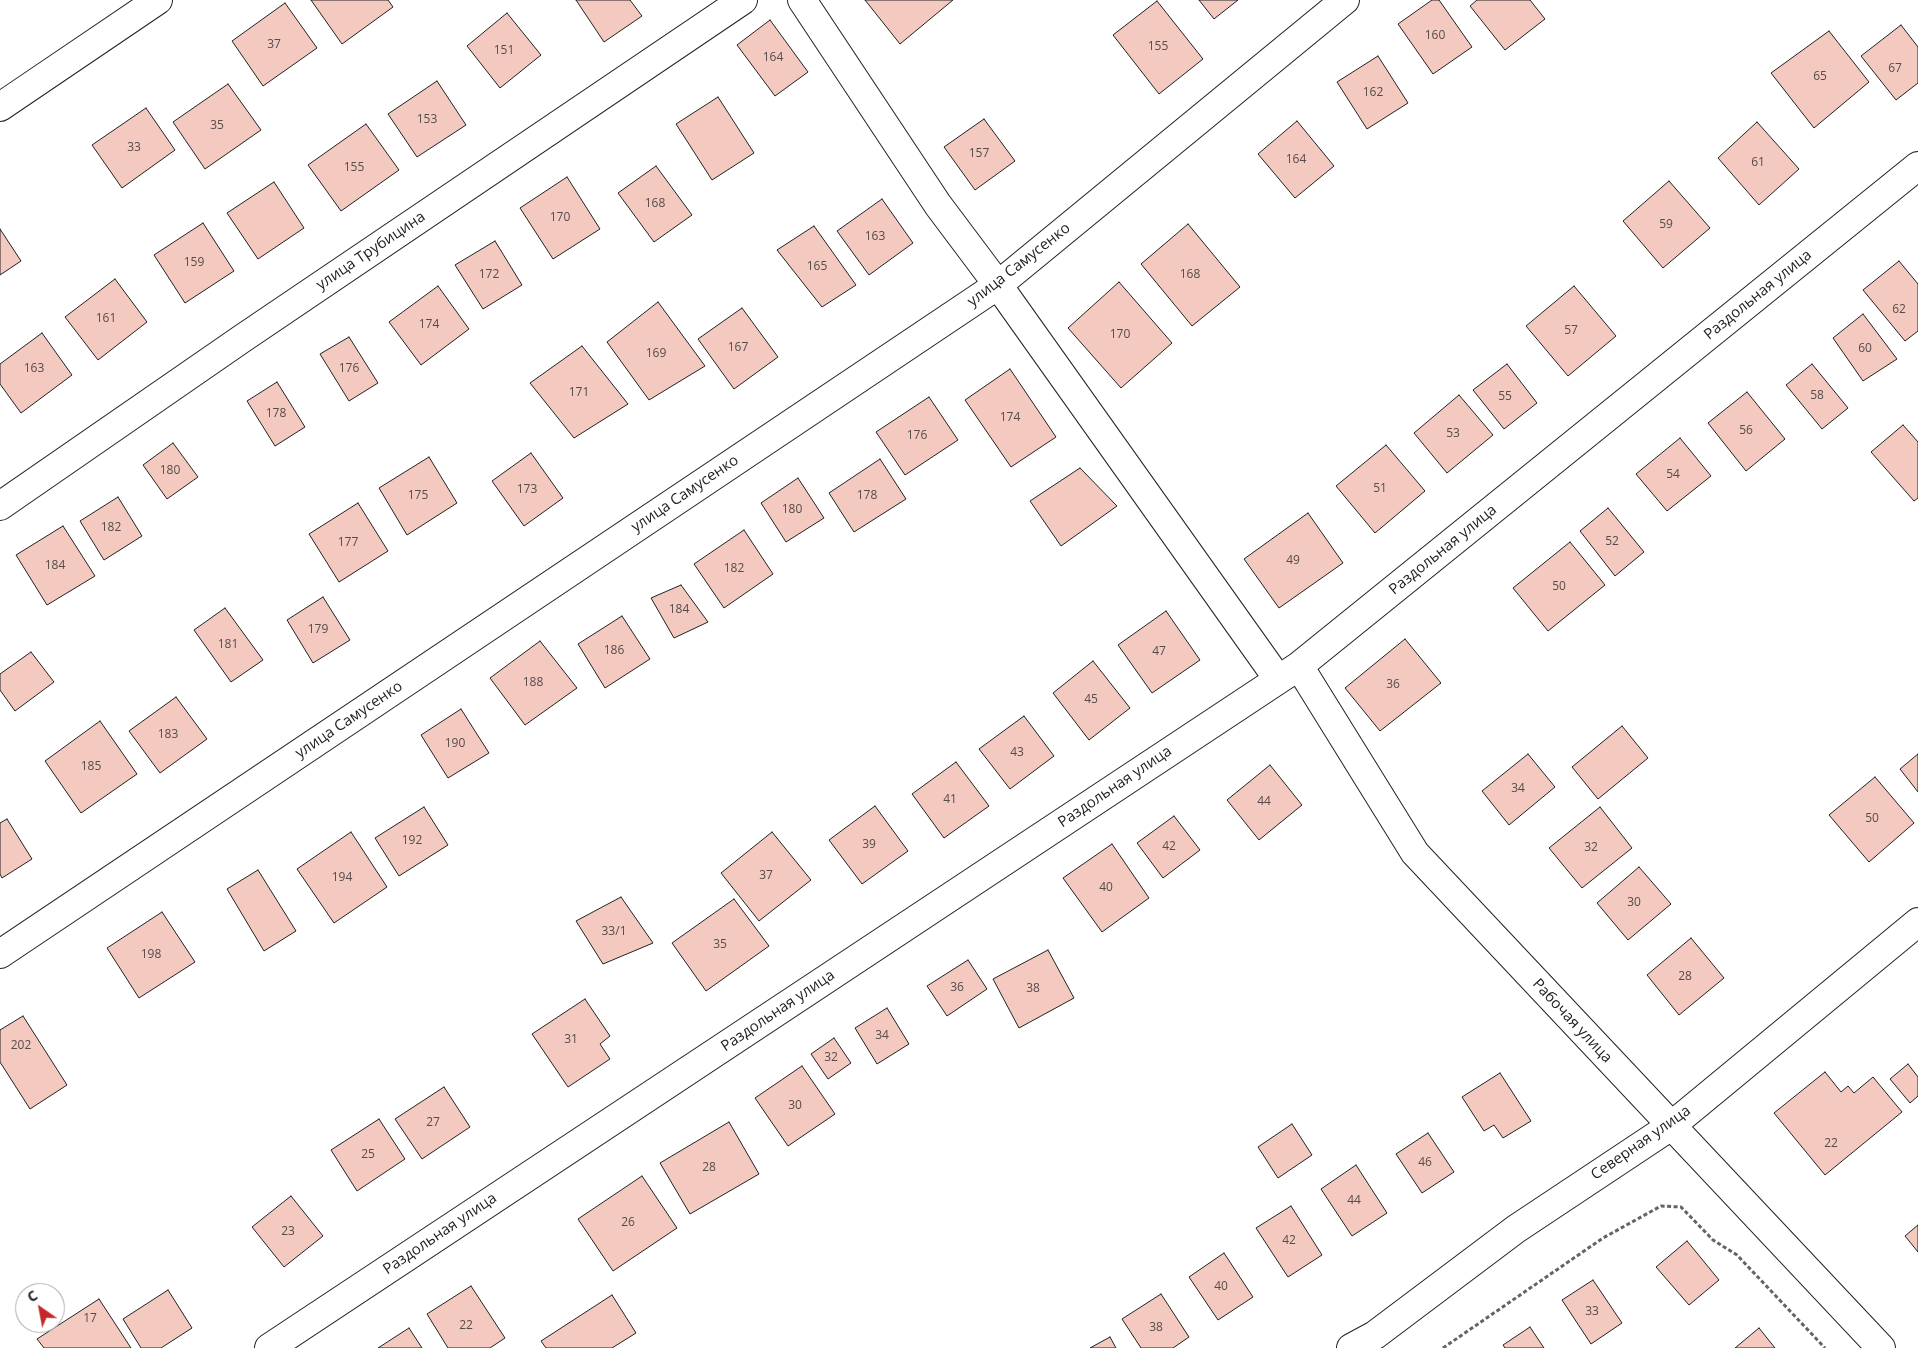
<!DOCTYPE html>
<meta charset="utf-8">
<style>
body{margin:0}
#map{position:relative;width:1918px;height:1348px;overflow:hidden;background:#fff;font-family:"Open Sans",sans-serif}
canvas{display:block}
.north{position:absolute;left:15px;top:1283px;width:50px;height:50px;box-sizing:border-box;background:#fff;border:1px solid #a7a7a7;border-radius:50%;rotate:327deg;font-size:14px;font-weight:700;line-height:20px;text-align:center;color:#222}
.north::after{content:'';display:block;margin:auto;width:18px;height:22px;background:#c62828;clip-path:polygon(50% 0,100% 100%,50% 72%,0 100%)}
</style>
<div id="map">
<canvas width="1918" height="1348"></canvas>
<div class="north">С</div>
</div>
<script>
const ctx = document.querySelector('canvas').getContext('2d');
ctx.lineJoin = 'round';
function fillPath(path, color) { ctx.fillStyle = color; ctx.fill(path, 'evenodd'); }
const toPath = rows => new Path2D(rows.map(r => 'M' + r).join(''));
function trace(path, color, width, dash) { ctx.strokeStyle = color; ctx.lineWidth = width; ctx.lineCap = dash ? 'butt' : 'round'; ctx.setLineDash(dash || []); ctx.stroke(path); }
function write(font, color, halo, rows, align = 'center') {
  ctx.font = font + ' "Open Sans",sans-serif'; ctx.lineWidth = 4; ctx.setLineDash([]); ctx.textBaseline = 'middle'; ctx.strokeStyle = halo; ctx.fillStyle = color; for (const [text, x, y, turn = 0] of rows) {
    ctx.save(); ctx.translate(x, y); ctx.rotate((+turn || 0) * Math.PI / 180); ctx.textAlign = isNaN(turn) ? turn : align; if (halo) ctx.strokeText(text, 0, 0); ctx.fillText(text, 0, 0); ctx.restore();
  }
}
const building = toPath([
 [311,0,388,0,393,7,342,44,311,0],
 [576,0,630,0,642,16,604,42,576,0],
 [865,0,953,0,900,44,865,0],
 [1199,0,1238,0,1214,19,1199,0],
 [1432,0,1439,0,1472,47,1433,74,1398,24,1432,0],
 [1477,0,1530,0,1545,19,1505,50,1470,6,1477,0],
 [1157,1,1203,59,1159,94,1113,35,1157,1],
 [285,3,317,48,263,86,232,41,285,3],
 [507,13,541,55,500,88,467,46,507,13],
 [770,20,808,72,775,96,737,45,770,20],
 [1901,25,1918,47,1918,83,1896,100,1861,56,1901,25],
 [1829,31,1869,82,1814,128,1771,73,1829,31],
 [1378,56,1408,103,1367,129,1337,82,1378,56],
 [437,81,466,125,417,157,388,114,437,81],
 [228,84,261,130,205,169,173,122,228,84],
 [718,97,754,153,712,180,676,124,718,97],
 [146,108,175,150,122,188,92,145,146,108],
 [984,119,1015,161,975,190,944,147,984,119],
 [1297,121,1334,166,1295,198,1258,154,1297,121],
 [1757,122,1799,169,1759,205,1718,158,1757,122],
 [366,124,399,170,341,211,308,165,366,124],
 [656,166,692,215,654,242,618,193,656,166],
 [567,177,600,229,553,259,520,208,567,177],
 [1669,181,1710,228,1663,268,1623,221,1669,181],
 [274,182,304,228,258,259,227,213,274,182],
 [882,199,913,243,869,275,837,231,882,199],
 [203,223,234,271,185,303,154,255,203,223],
 [1188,224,1240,287,1192,326,1141,264,1188,224],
 [814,226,856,285,822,307,777,250,814,226],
 [0,229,21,261,0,275,0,229],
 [495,241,522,285,483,309,455,265,495,241],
 [1899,261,1918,284,1918,331,1905,341,1863,290,1899,261],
 [115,279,147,322,98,360,65,317,115,279],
 [1119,282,1172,343,1121,388,1068,328,1119,282],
 [438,286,469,329,421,365,389,322,438,286],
 [1574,286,1616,336,1568,376,1526,326,1574,286],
 [658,302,705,366,649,400,607,342,658,302],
 [742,308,778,357,734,389,698,339,742,308],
 [1863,314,1897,359,1863,381,1833,338,1863,314],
 [42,333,72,375,21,413,0,384,0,364,42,333],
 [349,337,378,383,349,401,320,354,349,337],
 [582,346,628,404,574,438,530,383,582,346],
 [1507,364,1537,403,1504,429,1473,390,1507,364],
 [1812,364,1848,408,1822,429,1786,385,1812,364],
 [1010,369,1056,437,1011,467,965,400,1010,369],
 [277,382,305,427,275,446,247,401,277,382],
 [1747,392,1785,439,1746,471,1708,423,1747,392],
 [1459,395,1493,435,1447,473,1414,433,1459,395],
 [929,397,958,440,905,475,876,432,929,397],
 [1903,425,1918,442,1918,498,1914,501,1871,452,1903,425],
 [1680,438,1711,476,1667,511,1636,474,1680,438],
 [173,443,198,477,167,499,143,465,173,443],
 [1386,445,1425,491,1375,533,1336,486,1386,445],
 [531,453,563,498,524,526,492,481,531,453],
 [429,457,457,503,407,535,379,488,429,457],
 [880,459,906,499,854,532,829,493,880,459],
 [1080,468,1117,506,1061,546,1030,501,1080,468],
 [798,478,824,518,786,542,761,503,798,478],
 [118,497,142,536,104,560,80,521,118,497],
 [358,503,388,551,339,582,309,534,358,503],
 [1608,508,1644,552,1615,576,1580,531,1608,508],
 [1308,513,1343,563,1279,608,1244,559,1308,513],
 [63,526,95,576,47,605,16,555,63,526],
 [744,530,773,574,724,608,694,564,744,530],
 [1570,542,1605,585,1548,631,1513,588,1570,542],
 [681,585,708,622,674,638,651,598,681,585],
 [323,597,350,640,313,663,287,620,323,597],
 [225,608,263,660,231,682,194,630,225,608],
 [1166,611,1200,660,1152,693,1118,645,1166,611],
 [622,616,650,659,605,688,578,644,622,616],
 [1405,639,1441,683,1380,731,1345,688,1405,639],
 [540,641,577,688,525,725,490,678,540,641],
 [31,652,54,682,15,711,0,690,0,674,31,652],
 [1093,661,1130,708,1089,740,1053,693,1093,661],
 [176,697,207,739,160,773,129,731,176,697],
 [461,709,489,753,448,778,421,735,461,709],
 [1024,716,1054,756,1010,789,979,749,1024,716],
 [100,721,137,774,81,813,45,761,100,721],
 [1622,726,1648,758,1598,799,1572,767,1622,726],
 [1528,754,1555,787,1509,825,1482,791,1528,754],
 [1918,754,1918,792,1900,769,1918,754],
 [956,762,989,806,944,838,912,794,956,762],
 [1270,765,1302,805,1259,840,1227,800,1270,765],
 [1875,777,1914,823,1869,862,1829,815,1875,777],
 [875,806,908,851,862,884,829,840,875,806],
 [424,807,448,845,399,876,375,838,424,807],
 [1600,807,1632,848,1582,888,1549,848,1600,807],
 [1174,816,1200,850,1163,878,1137,843,1174,816],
 [7,819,32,859,2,878,0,874,0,823,7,819],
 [351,832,387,887,334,923,297,869,351,832],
 [772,832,811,880,759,921,721,873,772,832],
 [1112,844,1149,898,1102,932,1063,878,1112,844],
 [1639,867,1671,904,1628,940,1597,903,1639,867],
 [258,870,296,931,264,951,227,889,258,870],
 [621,897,653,943,603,964,576,921,621,897],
 [734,899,769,946,706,991,672,943,734,899],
 [162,912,195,962,139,998,107,948,162,912],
 [1691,938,1724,978,1679,1015,1647,975,1691,938],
 [1048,950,1074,998,1019,1028,993,979,1048,950],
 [968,960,987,989,947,1016,927,986,968,960],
 [585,999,610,1036,600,1044,610,1059,568,1087,532,1034,585,999],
 [887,1008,909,1044,877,1064,855,1028,887,1008],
 [23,1016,67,1085,30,1109,0,1062,0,1030,23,1016],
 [834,1038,851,1063,828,1079,811,1054,834,1038],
 [1908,1064,1918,1077,1918,1096,1910,1103,1890,1079,1908,1064],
 [802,1066,835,1114,788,1146,755,1098,802,1066],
 [1825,1072,1841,1092,1848,1086,1854,1093,1873,1077,1902,1112,1825,1175,1774,1113,1825,1072],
 [1500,1073,1531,1121,1503,1138,1494,1125,1484,1131,1462,1097,1500,1073],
 [444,1087,470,1127,422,1159,395,1119,444,1087],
 [379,1119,405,1159,357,1191,331,1150,379,1119],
 [729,1122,759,1174,690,1214,660,1163,729,1122],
 [1292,1124,1312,1155,1278,1178,1258,1147,1292,1124],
 [1428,1133,1454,1172,1422,1193,1396,1154,1428,1133],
 [1356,1165,1387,1213,1352,1236,1321,1189,1356,1165],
 [642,1176,677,1228,613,1271,578,1219,642,1176],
 [291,1196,323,1236,284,1267,252,1227,291,1196],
 [1291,1206,1322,1255,1288,1277,1256,1228,1291,1206],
 [1918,1225,1918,1252,1905,1236,1918,1225],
 [1687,1241,1719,1280,1689,1305,1656,1267,1687,1241],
 [1224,1253,1253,1297,1218,1320,1189,1277,1224,1253],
 [1593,1280,1622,1323,1591,1344,1562,1300,1593,1280],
 [471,1286,505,1338,490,1348,448,1348,427,1314,471,1286],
 [168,1290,192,1328,161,1348,141,1348,123,1319,168,1290],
 [1161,1294,1189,1337,1173,1348,1141,1348,1122,1319,1161,1294],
 [612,1295,636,1333,612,1348,546,1348,541,1341,612,1295],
 [99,1299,131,1348,44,1348,37,1339,99,1299],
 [1530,1327,1544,1348,1505,1348,1503,1345,1530,1327],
 [409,1328,422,1348,378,1348,409,1328],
 [1759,1328,1775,1348,1735,1348,1759,1328],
 [1110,1337,1116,1348,1090,1348,1110,1337]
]);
fillPath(building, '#f3c9c0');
trace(building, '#222', 1);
const street = toPath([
 [802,0,938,205,998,285,1278,679],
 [0,107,158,0],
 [0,506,243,338,743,0],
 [1299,666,1415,853,1881,1348],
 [0,954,998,285,1345,0],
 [269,1348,1299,666,1918,166],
 [1351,1348,1375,1335,1516,1229,1671,1126,1918,922]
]);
trace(street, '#222', 30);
trace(toPath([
 [1443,1348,1603,1238,1661,1206,1681,1207,1713,1240,1737,1255,1825,1348]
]), '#646464', 3, [4, 2.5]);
trace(street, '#fff', 28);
write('12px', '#564c4a', null, [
 ["160",1435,36],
 ["37",274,45],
 ["155",1158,47],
 ["151",504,51],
 ["164",773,58],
 ["67",1895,69],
 ["65",1820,77],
 ["162",1373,93],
 ["153",427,120],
 ["35",217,126],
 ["33",134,148],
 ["157",979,154],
 ["164",1296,160],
 ["61",1758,163],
 ["155",354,168],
 ["168",655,204],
 ["170",560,218],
 ["59",1666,225],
 ["163",875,237],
 ["159",194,263],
 ["165",817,267],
 ["172",489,275],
 ["168",1190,275],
 ["62",1899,310],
 ["161",106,319],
 ["174",429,325],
 ["57",1571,331],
 ["170",1120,335],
 ["167",738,348],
 ["60",1865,349],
 ["169",656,354],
 ["163",34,369],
 ["176",349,369],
 ["171",579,393],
 ["58",1817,396],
 ["55",1505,397],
 ["178",276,414],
 ["174",1010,418],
 ["56",1746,431],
 ["53",1453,434],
 ["176",917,436],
 ["180",170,471],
 ["54",1673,475],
 ["51",1380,489],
 ["173",527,490],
 ["175",418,496],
 ["178",867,496],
 ["180",792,510],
 ["182",111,528],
 ["52",1612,542],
 ["177",348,543],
 ["49",1293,561],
 ["184",55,566],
 ["182",734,569],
 ["50",1559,587],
 ["184",679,610],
 ["179",318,630],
 ["181",228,645],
 ["186",614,651],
 ["47",1159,652],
 ["188",533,683],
 ["36",1393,685],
 ["45",1091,700],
 ["183",168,735],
 ["190",455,744],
 ["43",1017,753],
 ["185",91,767],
 ["34",1518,789],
 ["41",950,800],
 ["44",1264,802],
 ["50",1872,819],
 ["192",412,841],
 ["39",869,845],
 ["42",1169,847],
 ["32",1591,848],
 ["37",766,876],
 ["194",342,878],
 ["40",1106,888],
 ["30",1634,903],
 ["33/1",614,932],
 ["35",720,945],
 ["198",151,955],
 ["28",1685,977],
 ["36",957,988],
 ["38",1033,989],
 ["34",882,1036],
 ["31",571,1040],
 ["202",21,1046],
 ["32",831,1058],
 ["30",795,1106],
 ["27",433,1123],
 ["22",1831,1144],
 ["25",368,1155],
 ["46",1425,1163],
 ["28",709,1168],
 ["44",1354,1201],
 ["26",628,1223],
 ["23",288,1232],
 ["42",1289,1241],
 ["40",1221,1287],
 ["33",1592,1312],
 ["17",90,1319],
 ["22",466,1326],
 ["38",1156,1328]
]);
write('15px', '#222', '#fff', [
 ["улица Трубицина",371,251,-34],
 ["улица Самусенко",1019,265,-38],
 ["Раздольная улица",1758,295,-39],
 ["улица Самусенко",685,494,-34],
 ["Раздольная улица",1443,550,-39],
 ["улица Самусенко",349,720,-34],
 ["Раздольная улица",1115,787,-34],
 ["Раздольная улица",778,1011,-34],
 ["Рабочая улица",1572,1021,47],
 ["Северная улица",1641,1143,-35],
 ["Раздольная улица",440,1234,-34]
]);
</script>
